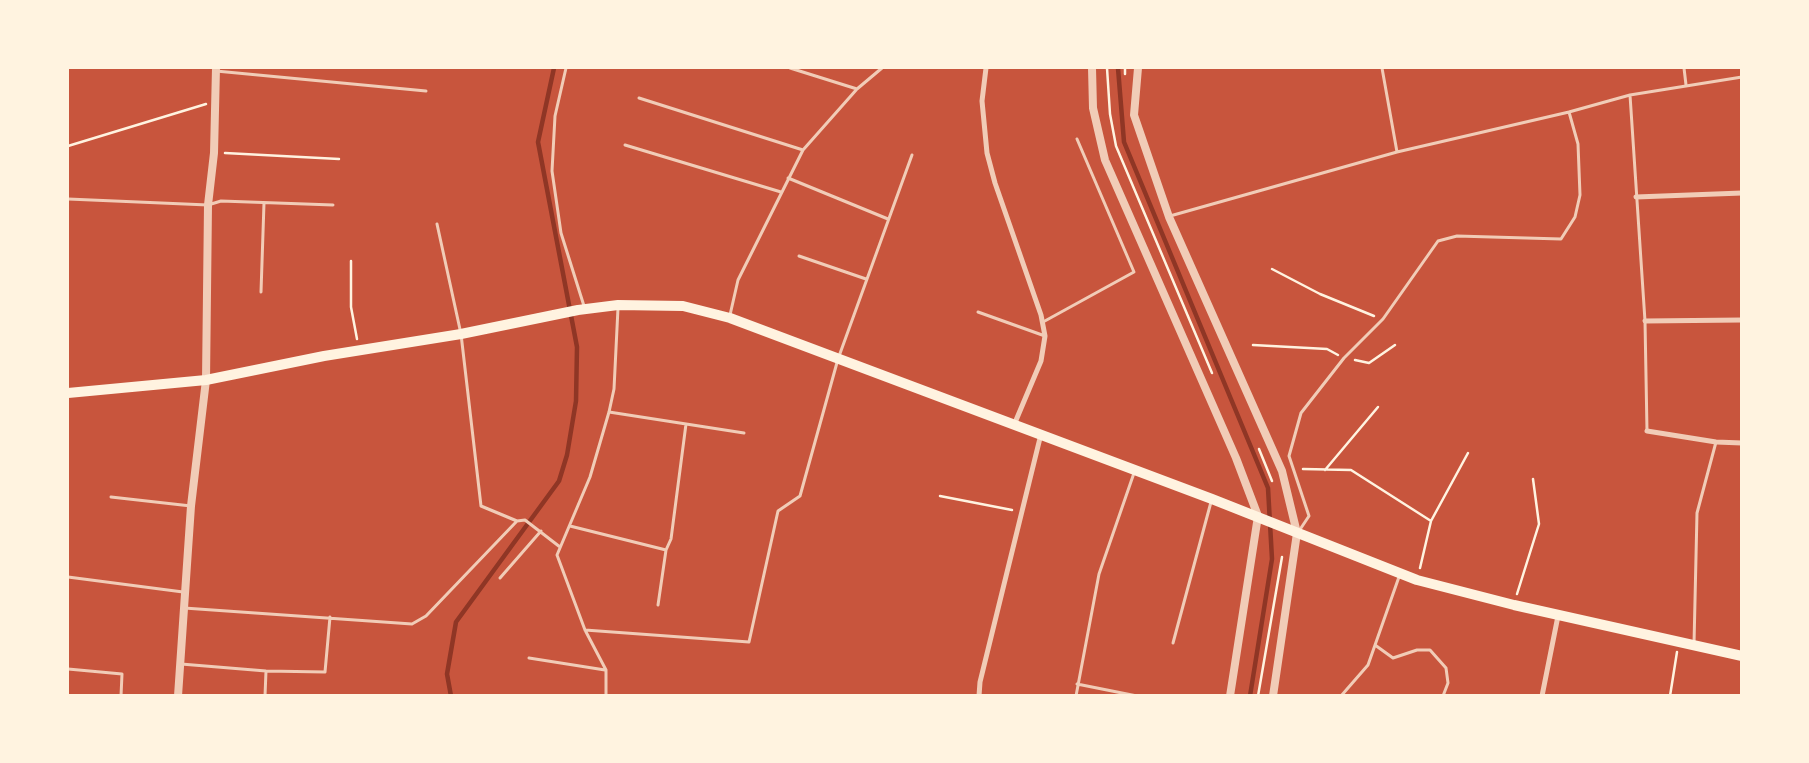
<!DOCTYPE html>
<style>
body{margin:0}
#map{position:relative;width:1809px;height:763px;overflow:hidden;background:#c8553d;font-family:Rubik,sans-serif}
canvas{display:block}
.frame{position:absolute;inset:0;border:69px solid #fff3e0;pointer-events:none}
</style>
<div id="map">
<canvas width="1809" height="763"></canvas>
<div class="frame"></div>
</div>
<script>
const ctx = document.querySelector('canvas').getContext('2d');
ctx.lineJoin = 'round';
const toPath = rows => new Path2D(rows.map(r => 'M' + r).join(''));
function trace(path, color, width, dash) { ctx.strokeStyle = color; ctx.lineWidth = width; ctx.lineCap = dash ? 'butt' : 'round'; ctx.setLineDash(dash || []); ctx.stroke(path); }
trace(toPath([
 [1118,68,1124,142,1268,488,1272,559,1250,696],
 [451,696,447,674,456,622,559,481,567,455,576,401,577,347,538,142,554,68]
]), '#8f3625', 4.5);
trace(toPath([
 [1107,68,1110,114,1116,146,1212,373],
 [1125,68,1125,74],
 [68,146,206,104],
 [225,153,339,159],
 [351,261,351,307,357,339],
 [1272,269,1320,294,1374,316],
 [1253,345,1327,349,1338,355],
 [1355,360,1369,363,1395,345],
 [1259,449,1272,481],
 [1303,469,1351,470,1431,521,1420,568],
 [1325,470,1378,407],
 [940,496,1012,510],
 [1431,521,1468,453],
 [1517,594,1539,524,1533,479],
 [1258,696,1282,557],
 [1670,696,1677,652]
]), '#fff3e0', 2.5);
trace(toPath([
 [566,68,555,116,552,171,561,233,584,306],
 [790,68,857,89],
 [1382,68,1397,152],
 [1684,68,1686,85],
 [216,71,426,91],
 [1630,95,1645,321,1647,431],
 [639,98,803,150],
 [625,145,781,192],
 [788,178,888,219],
 [68,199,208,205,221,201,333,205],
 [1170,216,1397,152,1569,112,1630,95,1742,77],
 [437,224,461,334,481,506,517,521,525,520,560,547],
 [799,256,866,279],
 [261,292,264,203],
 [978,312,1045,336],
 [730,315,738,280,803,150,857,89,882,68],
 [1043,322,1134,272,1077,139],
 [609,412,744,433],
 [111,497,191,506],
 [570,526,666,550,671,539,686,424],
 [1299,531,1309,516,1289,456,1301,413,1344,358,1383,319,1438,241,1457,236,1561,239,1575,217,1580,195,1578,144,1569,112],
 [68,577,183,592],
 [500,578,541,531],
 [658,605,666,550],
 [184,608,412,624,426,616,517,521],
 [585,630,749,642,778,511,800,496,838,359,912,155],
 [1173,643,1211,502],
 [1694,644,1697,513,1716,442],
 [1375,645,1393,658,1417,650,1430,650,1446,668,1448,683,1443,696],
 [529,658,605,670],
 [181,664,266,671,325,672,330,617],
 [68,669,122,674,121,696],
 [1077,684,1137,696],
 [265,696,266,671],
 [606,696,606,670,585,630,557,555,590,477,609,412,614,389,618,308],
 [1076,696,1099,574,1134,473],
 [1341,696,1368,665,1400,574]
]), '#f1ccb7', 3);
trace(toPath([
 [986,68,982,101,987,153,995,183,1041,315,1045,336,1041,361,1014,425],
 [1636,197,1742,193],
 [1645,321,1742,320],
 [1647,431,1716,442,1742,443],
 [979,696,980,682,1041,434],
 [1542,696,1558,616]
]), '#f1ccb7', 5);
trace(toPath([
 [1092,68,1093,108,1105,160,1236,458,1258,516,1230,696],
 [1138,68,1134,115,1169,217,1282,471,1297,533,1273,696],
 [178,696,191,506,206,380,208,205,214,153,216,68]
]), '#f1ccb7', 8);
trace(toPath([
 [68,393,206,380,324,356,461,334,578,310,618,305,683,306,730,318,1212,499,1417,580,1514,605,1742,656]
]), '#fff3e0', 10);
</script>
